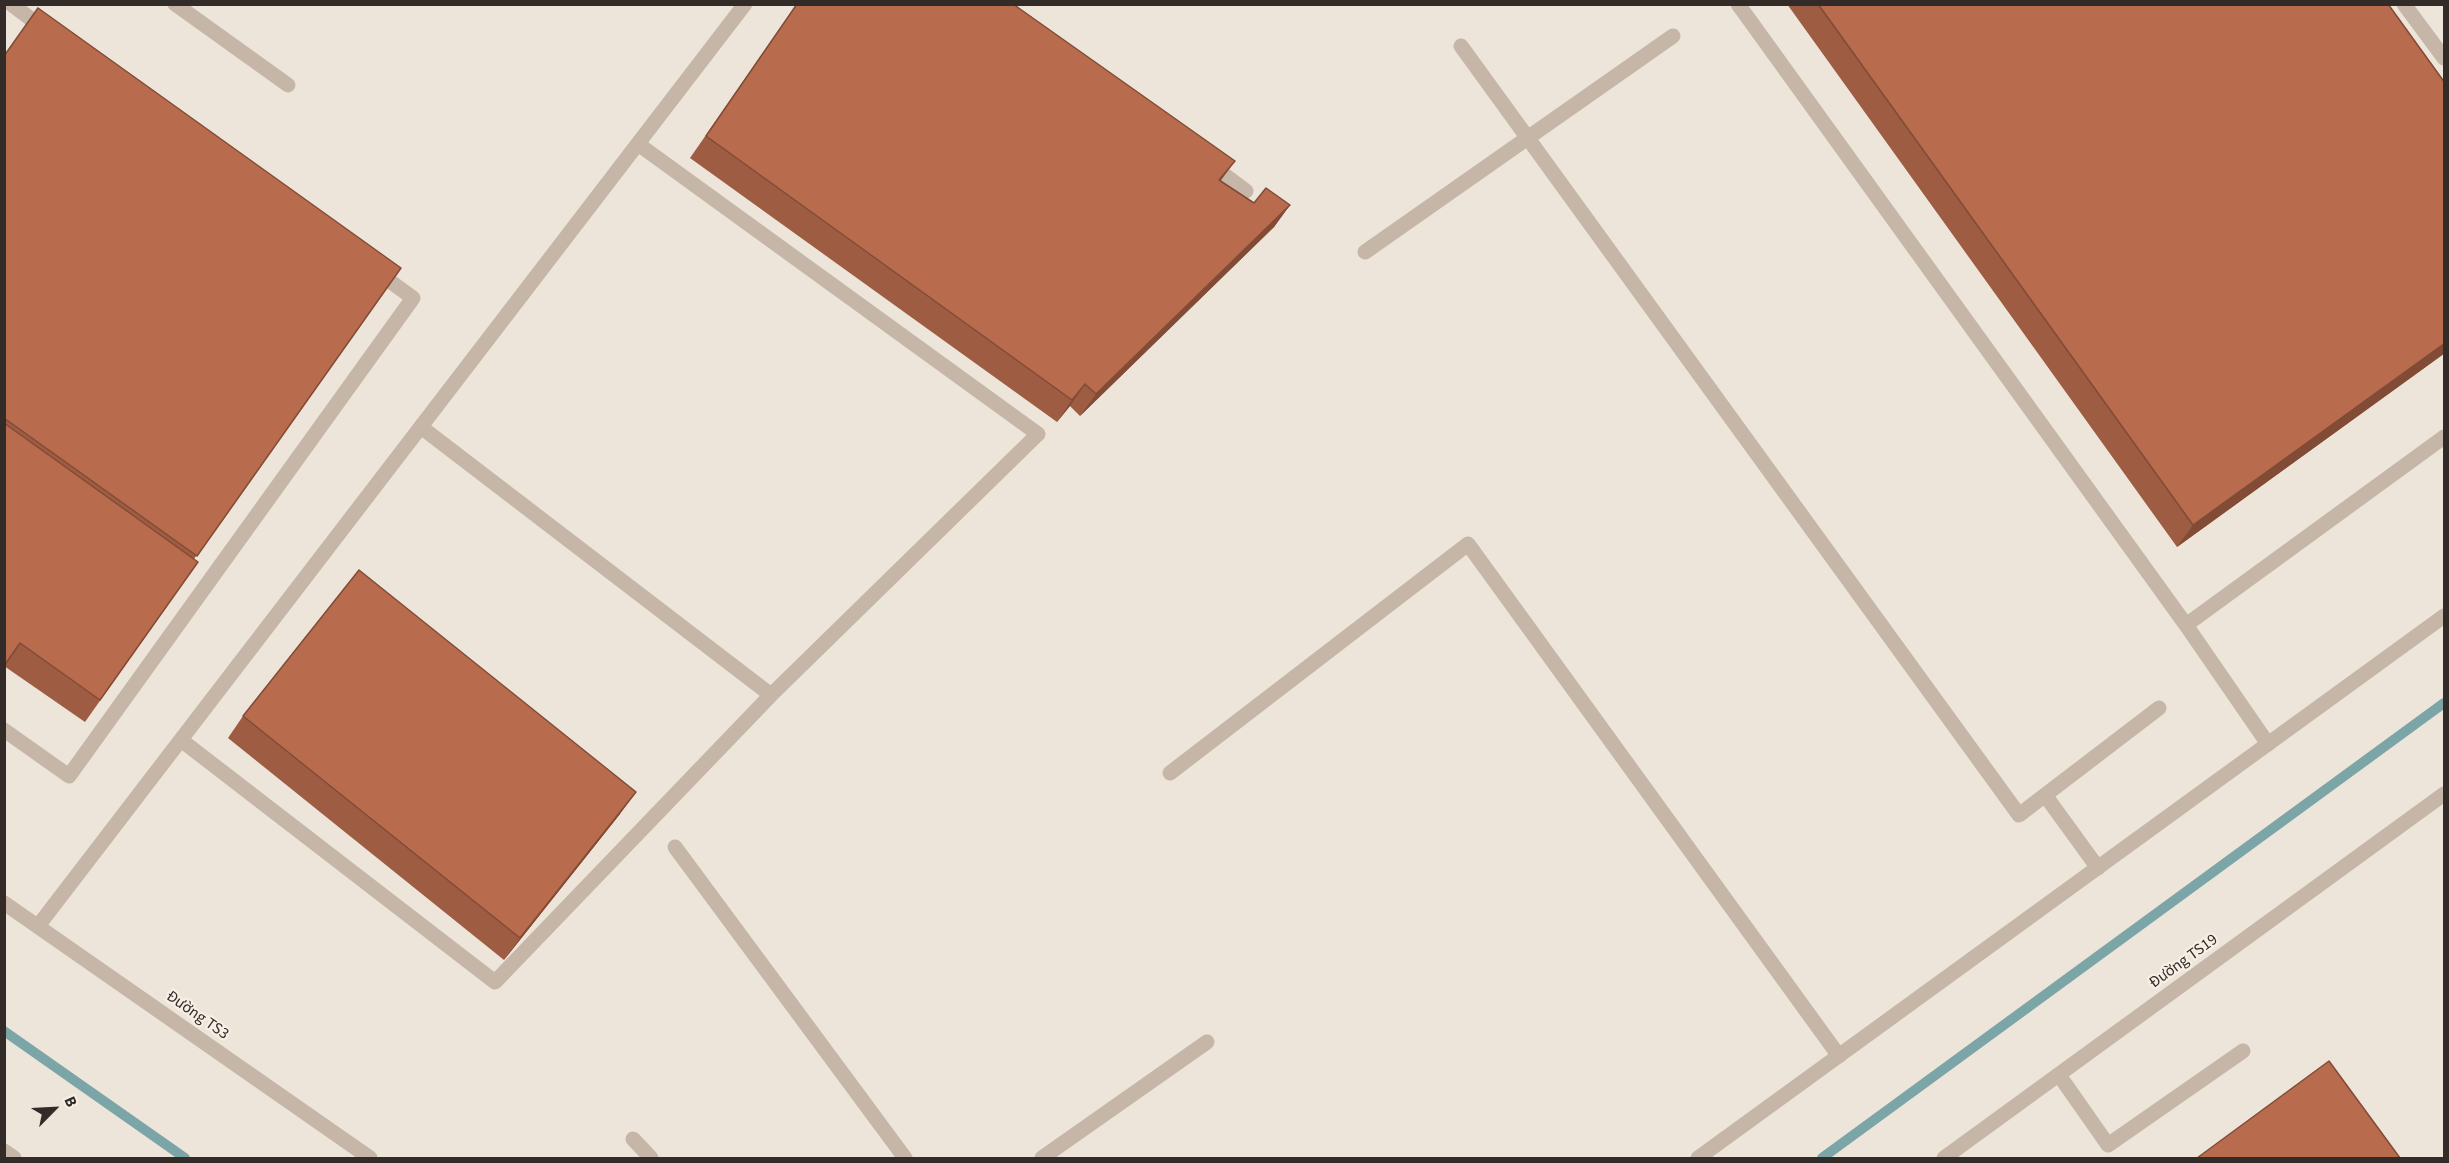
<!DOCTYPE html>
<meta charset="utf-8">
<style>
body{margin:0}
#map{position:relative;width:2449px;height:1163px;overflow:hidden;background:#eee5da;font-family:"Source Sans 3",sans-serif}
canvas{display:block}
.frame{position:absolute;inset:0;border:6px solid #322b27;pointer-events:none}
.north{position:absolute;left:24px;top:1079px;width:60px;height:60px;-webkit-text-stroke:4px #f7efe5;paint-order:stroke;rotate:66deg;font-size:16px;font-weight:700;line-height:24px;text-align:center;color:#322b27}
.north::after{content:'';display:block;margin:auto;width:21px;height:27px;background:#322b27;clip-path:polygon(50% 0,100% 100%,50% 72%,0 100%)}
</style>
<div id="map">
<canvas width="2449" height="1163"></canvas>
<div class="frame"></div>
<div class="north">B</div>
</div>
<script>
const ctx = document.querySelector('canvas').getContext('2d');
ctx.lineJoin = 'round';
const toPath = rows => new Path2D(rows.map(r => 'M' + r).join(''));
function trace(path, color, width, dash) { ctx.strokeStyle = color; ctx.lineWidth = width; ctx.lineCap = dash ? 'butt' : 'round'; ctx.setLineDash(dash || []); ctx.stroke(path); }
function fillPath(path, color) { ctx.fillStyle = color; ctx.fill(path, 'evenodd'); }
function write(font, color, halo, rows, align = 'center') {
  ctx.font = font + ' "Source Sans 3",sans-serif'; ctx.lineWidth = 4.5; ctx.setLineDash([]); ctx.textBaseline = 'middle'; ctx.strokeStyle = halo; ctx.fillStyle = color; for (const [text, x, y, turn = 0] of rows) {
    ctx.save(); ctx.translate(x, y); ctx.rotate((+turn || 0) * Math.PI / 180); ctx.textAlign = isNaN(turn) ? turn : align; if (halo) ctx.strokeText(text, 0, 0); ctx.fillText(text, 0, 0); ctx.restore();
  }
}
trace(toPath([
 [4,1031,185,1158],
 [1822,1158,2444,703]
]), '#7ca5a8', 10);
trace(toPath([
 [11,4,47,31],
 [175,4,288,85],
 [1738,4,2186,625,2444,437],
 [2404,4,2444,58],
 [1461,46,2019,815,2159,708],
 [638,144,1038,434,771,695],
 [1210,164,1246,191],
 [1365,252,1673,36],
 [2186,625,2268,744],
 [4,730,69,776,413,298,376,271],
 [181,740,495,982,771,695,421,427],
 [1170,773,1468,544,1839,1056],
 [2045,795,2098,868],
 [675,847,905,1158],
 [38,926,745,4],
 [2059,1075,2108,1145,2243,1051],
 [633,1139,651,1158],
 [4,1151,14,1158],
 [1042,1158,1207,1042]
]), '#c5b6a7', 15);
trace(toPath([
 [4,903,370,1158],
 [1698,1158,2444,616],
 [1944,1158,2444,794]
]), '#c5b6a7', 15);
fillPath(toPath([
 [797,4,1221,181,1254,203,1290,205,1274,227,1080,416,1070,406,1057,422,690,158],
 [1787,4,2388,4,2445,83,2445,353,2177,547],
 [4,56,401,268,194,559,198,562,85,722,4,666],
 [243,716,620,814,504,960,228,738]
]), '#9e5c42');
fillPath(toPath([
 [1235,161,1219,183,1219,180],
 [1290,205,1274,227,1080,416,1096,394],
 [2445,343,2445,353,2177,547,2193,525],
 [1085,384,1070,406,1057,422,1072,400],
 [636,792,620,814,504,960,520,938]
]), '#814b36');
const building = toPath([
 [797,4,1013,4,1235,161,1219,180,1254,203,1266,188,1290,205,1096,394,1085,384,1072,400,706,136,797,4],
 [1818,4,2388,4,2445,83,2445,343,2193,525,1818,4],
 [38,8,401,268,197,556,4,418,4,56,38,8],
 [4,423,198,562,100,700,20,643,4,666,4,423],
 [359,570,636,792,520,938,243,716,359,570],
 [2329,1061,2400,1158,2197,1158,2329,1061]
]);
fillPath(building, '#b86b4d');
trace(building, '#814b36', 1.5);
write('16px', '#322b27', '#f7efe5', [
 ["Đường TS19",2184,962,-36],
 ["Đường TS3",197,1016,35]
]);
</script>
